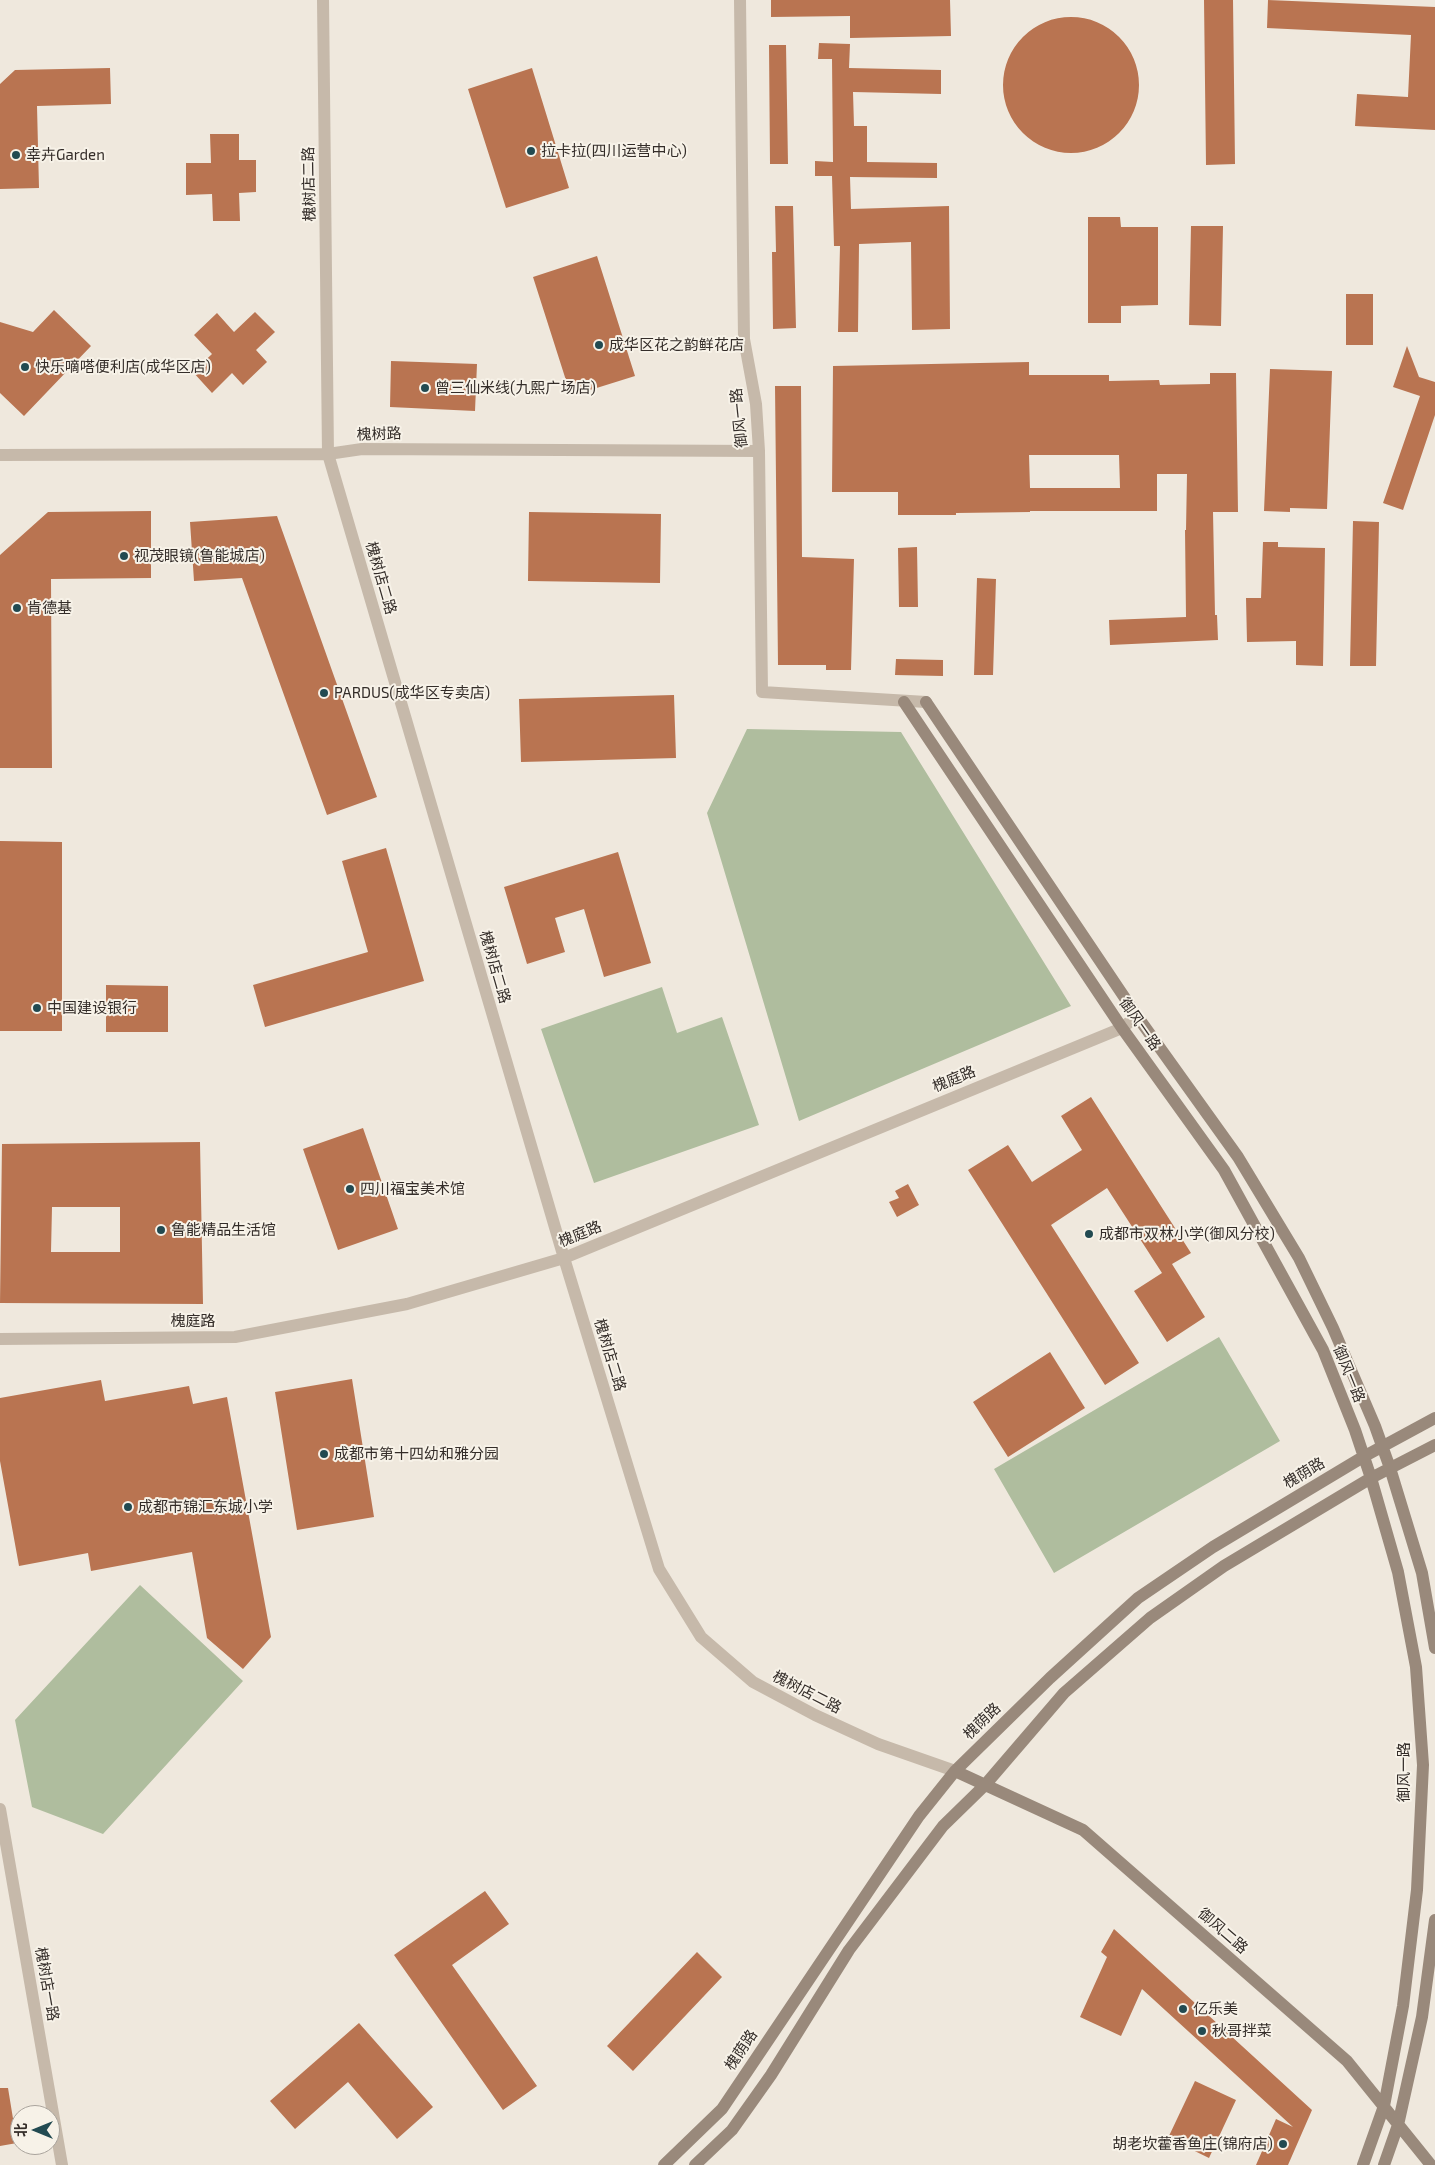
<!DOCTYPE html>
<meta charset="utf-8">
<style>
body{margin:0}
#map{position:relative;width:1435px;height:2165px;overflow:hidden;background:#efe8dd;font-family:"Exo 2","Noto Sans SC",sans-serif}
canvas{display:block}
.north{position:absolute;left:10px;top:2105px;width:50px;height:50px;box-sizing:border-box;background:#f7f2e8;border:1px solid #a9a39c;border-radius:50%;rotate:270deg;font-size:14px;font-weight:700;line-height:20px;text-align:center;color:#342d29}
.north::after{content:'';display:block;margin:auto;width:18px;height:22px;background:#224a51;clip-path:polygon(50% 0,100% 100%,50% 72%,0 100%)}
</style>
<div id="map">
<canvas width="1435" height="2165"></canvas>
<div class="north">北</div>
</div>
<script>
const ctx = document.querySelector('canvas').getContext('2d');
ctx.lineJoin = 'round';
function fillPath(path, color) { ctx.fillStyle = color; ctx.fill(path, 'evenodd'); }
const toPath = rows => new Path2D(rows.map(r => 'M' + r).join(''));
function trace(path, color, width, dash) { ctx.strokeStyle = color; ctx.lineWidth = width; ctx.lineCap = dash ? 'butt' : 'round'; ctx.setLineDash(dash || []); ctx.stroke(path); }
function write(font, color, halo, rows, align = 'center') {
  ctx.font = font + ' "Exo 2","Noto Sans SC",sans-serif'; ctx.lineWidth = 4; ctx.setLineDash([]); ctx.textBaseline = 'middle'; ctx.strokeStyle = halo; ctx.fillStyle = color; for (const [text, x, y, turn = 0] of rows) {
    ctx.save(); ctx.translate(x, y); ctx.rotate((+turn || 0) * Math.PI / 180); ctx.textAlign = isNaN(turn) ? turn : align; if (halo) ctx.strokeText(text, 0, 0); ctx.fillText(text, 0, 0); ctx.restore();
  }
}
fillPath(toPath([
 [747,729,901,732,1071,1006,799,1121,707,813],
 [662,987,677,1033,722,1017,759,1125,594,1183,541,1029],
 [1219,1337,1280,1441,1054,1573,994,1469],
 [140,1585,243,1681,103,1834,32,1807,15,1720]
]), '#afbd9e');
fillPath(toPath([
 [771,0,950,0,951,36,850,38,850,16,771,17],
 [1204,0,1233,0,1235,164,1206,165],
 [1268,0,1435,7,1435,130,1355,126,1357,94,1408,97,1411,35,1267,28],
 '1003 85a68 68 0 1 1 136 0a68 68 0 1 1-136 0Z',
 [819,43,850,44,849,68,941,70,941,94,853,92,854,126,867,126,867,162,937,163,937,178,850,177,851,209,949,206,950,329,912,330,911,242,859,244,858,332,838,332,840,246,834,246,832,176,815,176,815,161,833,162,832,59,818,59],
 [769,45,786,45,788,164,770,164],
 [110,68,111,104,37,106,39,188,0,189,0,84,15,70],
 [532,68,569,188,506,208,468,89],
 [210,134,239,134,239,160,256,160,256,192,239,193,240,221,213,221,212,194,186,195,186,163,211,163],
 [775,206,793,206,796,328,773,329,772,252,776,252],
 [1088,217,1120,217,1121,227,1158,227,1158,305,1121,306,1121,323,1088,323],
 [1191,226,1223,226,1221,326,1189,325],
 [597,256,635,376,571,396,533,277],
 [1346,294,1373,294,1373,345,1346,345],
 [54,310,91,346,24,416,0,393,0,322,33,332],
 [255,312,275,332,256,350,267,362,243,385,232,373,212,393,193,372,212,354,194,335,217,313,234,332],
 [1407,346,1419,377,1435,382,1435,415,1403,510,1383,503,1420,396,1393,387],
 [391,361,477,364,475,411,390,407],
 [1029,362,1029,375,1109,375,1109,381,1159,380,1160,385,1210,384,1210,373,1236,373,1238,512,1213,512,1215,615,1217,615,1218,640,1110,645,1109,620,1186,617,1185,530,1186,530,1187,474,1157,474,1157,511,1030,511,1030,512,956,513,956,515,898,515,898,492,832,492,833,366],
 [1029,455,1119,455,1120,488,1030,488],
 [1270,369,1332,371,1327,509,1290,508,1290,512,1264,511],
 [775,386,801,386,802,557,854,559,851,670,826,670,826,665,778,665],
 [151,511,151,578,51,579,52,768,0,768,0,555,48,512],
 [529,512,661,514,660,583,528,581],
 [277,516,377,797,327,815,242,578,194,581,190,522],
 [1353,521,1379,522,1376,666,1350,666],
 [1263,542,1278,542,1278,547,1325,548,1323,666,1296,665,1296,641,1247,642,1246,598,1261,598],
 [917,547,918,607,899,607,898,548],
 [977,578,996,579,993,675,974,675],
 [896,659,943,660,943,676,895,675],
 [674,695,676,758,521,762,519,699],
 [0,841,62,842,62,1031,0,1031],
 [386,848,424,981,265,1027,253,985,368,952,342,861],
 [618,852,651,963,604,977,584,909,555,918,565,952,527,964,504,887],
 [106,985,168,986,168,1032,106,1032],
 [1091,1097,1191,1253,1172,1264,1205,1317,1167,1342,1134,1291,1162,1273,1107,1188,1051,1225,1139,1363,1105,1385,968,1170,1008,1145,1032,1182,1082,1150,1061,1116],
 [363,1128,398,1229,338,1250,303,1149],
 [200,1142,203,1304,0,1303,2,1144],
 [52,1207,120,1207,120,1252,51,1252],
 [908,1184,919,1205,897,1217,889,1202,899,1198,895,1191],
 [1050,1352,1085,1408,1008,1457,973,1402],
 [352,1379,374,1517,297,1530,275,1392],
 [101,1380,105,1401,189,1386,193,1404,227,1397,271,1637,243,1669,207,1638,192,1552,91,1571,88,1553,19,1566,0,1461,0,1398],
 [485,1891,509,1924,452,1965,537,2086,503,2110,394,1955],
 [1114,1929,1312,2110,1288,2165,1256,2165,1276,2119,1293,2127,1142,1989,1121,2036,1080,2017,1107,1957,1101,1952],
 [697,1952,722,1977,633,2071,607,2046],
 [359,2023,433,2107,397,2139,348,2082,295,2129,270,2101],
 [1195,2081,1236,2100,1209,2158,1168,2138],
 [0,2088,8,2088,17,2143,0,2146]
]), '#b97451');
trace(toPath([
 [323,0,328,454,564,1258,659,1569,701,1637,753,1682,815,1715,878,1744,955,1771],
 [740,0,744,339,756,404,759,451,762,692,926,702],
 [0,455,328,454,362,449,759,451],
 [0,1339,235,1337,407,1304,564,1258,1122,1028,1137,1016],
 [0,1809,62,2165]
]), '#c6b9aa', 12);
trace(toPath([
 [904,702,1122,1028,1224,1170,1323,1350,1355,1430,1371,1478,1398,1572,1416,1667,1423,1765,1417,1890,1403,2006,1384,2106,1363,2165],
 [926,702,1137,1016,1238,1157,1299,1258,1333,1328,1375,1426,1390,1468,1422,1573,1435,1648],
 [955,1771,1083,1830,1347,2061,1431,2165],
 [664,2165,722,2109,919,1816,955,1771,1050,1678,1138,1598,1213,1547,1363,1457,1435,1418],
 [695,2165,732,2130,771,2075,849,1950,943,1826,985,1785,1064,1693,1150,1618,1224,1566,1371,1478,1435,1445],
 [1384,2165,1398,2125,1422,2017,1435,1920]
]), '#99897b', 12);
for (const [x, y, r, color] of [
 [531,151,5,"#224a51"],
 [16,155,5,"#224a51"],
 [599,345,5,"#224a51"],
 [25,367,5,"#224a51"],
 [425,388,5,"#224a51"],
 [124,556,5,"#224a51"],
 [17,608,5,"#224a51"],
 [324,693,5,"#224a51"],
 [37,1008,5,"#224a51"],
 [350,1189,5,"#224a51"],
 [161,1230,5,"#224a51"],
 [1089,1234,5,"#224a51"],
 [324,1454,5,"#224a51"],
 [128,1507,5,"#224a51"],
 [1183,2009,5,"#224a51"],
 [1202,2031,5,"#224a51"],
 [1283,2144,5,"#224a51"]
]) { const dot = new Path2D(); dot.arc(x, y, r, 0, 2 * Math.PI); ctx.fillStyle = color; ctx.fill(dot); trace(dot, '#f7f2e8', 2); }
write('15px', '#342d29', '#f7f2e8', [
 ["拉卡拉(四川运营中心)",541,151],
 ["幸卉Garden",26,155],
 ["成华区花之韵鲜花店",609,345],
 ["快乐嘀嗒便利店(成华区店)",35,367],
 ["曾三仙米线(九熙广场店)",435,388],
 ["视茂眼镜(鲁能城店)",134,556],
 ["肯德基",27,608],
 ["PARDUS(成华区专卖店)",334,693],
 ["中国建设银行",47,1008],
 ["四川福宝美术馆",360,1189],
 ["鲁能精品生活馆",171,1230],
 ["成都市双林小学(御风分校)",1099,1234],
 ["成都市第十四幼和雅分园",334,1454],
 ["成都市锦汇东城小学",138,1507],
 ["亿乐美",1193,2009],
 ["秋哥拌菜",1212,2031],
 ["胡老坎藿香鱼庄(锦府店)",1273,2144,"right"]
], 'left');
write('15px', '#342d29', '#f7f2e8', [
 ["槐树店二路",309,184,-91],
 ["御风一路",739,418,-96],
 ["槐树路",379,434,-2],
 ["槐树店二路",381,578,74],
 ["槐树店二路",495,967,74],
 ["御风一路",1140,1024,55],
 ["槐庭路",954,1079,-22],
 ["槐庭路",580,1234,-22],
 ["槐庭路",193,1321],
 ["槐树店二路",610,1355,73],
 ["御风一路",1349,1374,68],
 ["槐荫路",1304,1473,-31],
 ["槐树店二路",807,1692,27],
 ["槐荫路",982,1721,-44],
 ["御风一路",1404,1772,-90],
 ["御风二路",1223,1931,41],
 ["槐树店一路",47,1984,80],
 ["槐荫路",741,2050,-56]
]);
</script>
